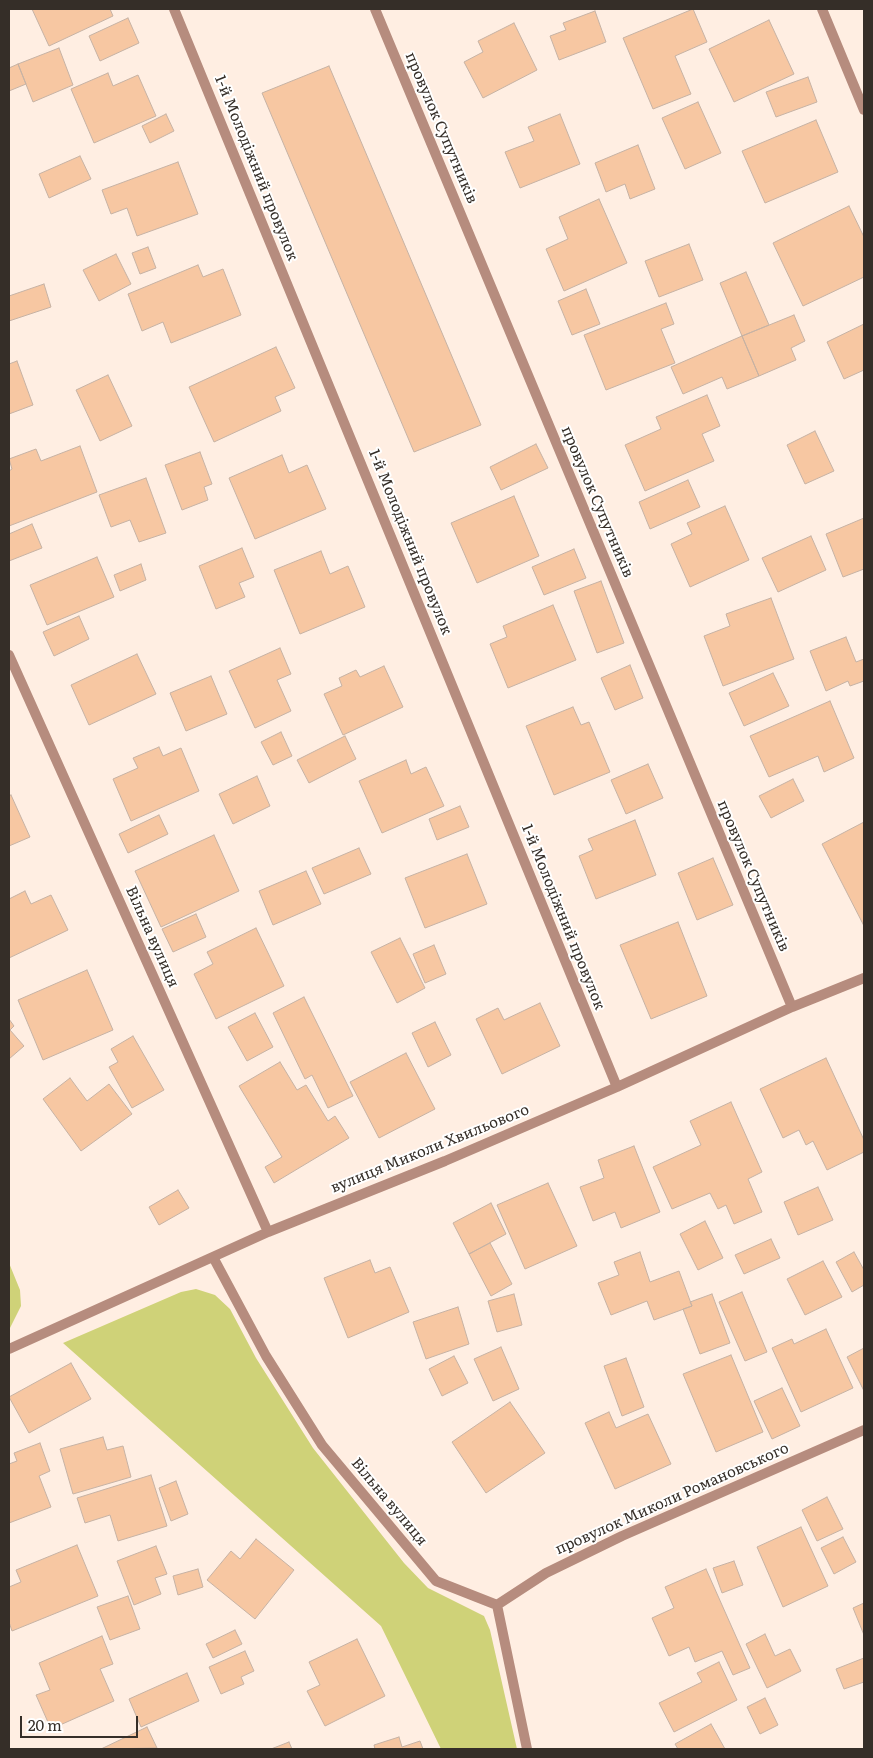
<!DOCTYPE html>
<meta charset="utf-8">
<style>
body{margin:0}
#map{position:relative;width:873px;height:1758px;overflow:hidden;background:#ffeee2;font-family:Literata,serif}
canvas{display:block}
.frame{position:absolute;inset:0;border:10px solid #352e28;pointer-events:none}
.scale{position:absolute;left:20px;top:1716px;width:118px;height:22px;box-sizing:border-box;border:2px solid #352e28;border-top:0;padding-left:6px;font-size:15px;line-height:18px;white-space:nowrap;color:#352e28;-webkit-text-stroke:4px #fff;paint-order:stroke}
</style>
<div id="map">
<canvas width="873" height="1758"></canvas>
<div class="frame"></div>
<div class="scale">20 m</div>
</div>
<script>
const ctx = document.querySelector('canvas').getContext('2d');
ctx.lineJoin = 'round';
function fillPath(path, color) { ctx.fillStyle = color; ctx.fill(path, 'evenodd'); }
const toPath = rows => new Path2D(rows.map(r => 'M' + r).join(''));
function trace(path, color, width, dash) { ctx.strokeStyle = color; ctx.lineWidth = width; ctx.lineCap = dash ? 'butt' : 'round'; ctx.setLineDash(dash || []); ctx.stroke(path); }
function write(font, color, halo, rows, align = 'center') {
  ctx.font = font + ' Literata,serif'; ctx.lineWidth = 4; ctx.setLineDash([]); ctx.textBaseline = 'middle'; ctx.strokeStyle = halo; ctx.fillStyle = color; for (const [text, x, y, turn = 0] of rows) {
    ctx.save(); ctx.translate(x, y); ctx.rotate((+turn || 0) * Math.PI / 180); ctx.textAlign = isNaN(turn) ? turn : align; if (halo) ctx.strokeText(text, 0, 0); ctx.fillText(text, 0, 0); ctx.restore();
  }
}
fillPath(toPath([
 [9,1263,20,1290,21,1306,9,1330],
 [196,1289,215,1295,230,1309,256,1358,313,1448,404,1563,428,1588,484,1616,490,1630,517,1749,441,1749,381,1626,63,1343,181,1292]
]), '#cfd278');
const building = toPath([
 [32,9,110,9,113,16,49,46,32,9],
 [693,9,707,42,675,56,691,94,653,109,623,38,693,9],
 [595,11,606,42,559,60,550,36,566,30,563,23,595,11],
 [128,18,139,43,100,61,89,36,128,18],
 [769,20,794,74,734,102,709,49,769,20],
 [514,23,537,70,483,98,464,62,483,52,478,41,514,23],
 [59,48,73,85,33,102,18,64,59,48],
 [18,64,26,84,9,91,9,68,18,64],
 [329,66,481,425,414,452,262,93,329,66],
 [108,73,113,86,138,75,156,116,94,143,71,89,108,73],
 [808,77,817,102,776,117,766,92,808,77],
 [698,102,721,153,685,169,662,118,698,102],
 [166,114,174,131,150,143,142,126,166,114],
 [560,114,580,164,520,188,505,152,534,141,528,127,560,114],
 [816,120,838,172,765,203,742,151,816,120],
 [638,145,655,189,630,199,625,184,606,192,595,163,638,145],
 [80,156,91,179,49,198,39,174,80,156],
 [178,162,198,214,137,236,127,208,111,214,102,190,178,162],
 [599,199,627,263,564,291,546,249,568,239,559,217,599,199],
 [849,206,864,237,864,277,803,306,773,243,849,206],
 [689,244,703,280,659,297,645,261,689,244],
 [148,247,156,268,140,274,132,253,148,247],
 [116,254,131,284,99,301,83,270,116,254],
 [198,265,203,277,223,269,241,315,171,343,163,322,142,331,128,294,198,265],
 [746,272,769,325,742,336,720,283,746,272],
 [44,284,51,307,9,321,9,296,44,284],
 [586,289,600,324,572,335,558,301,586,289],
 [666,303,674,324,661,329,675,363,606,390,584,335,666,303],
 [794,315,805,341,791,348,796,360,759,376,742,336,794,315],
 [864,324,864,370,844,379,827,342,864,324],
 [742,336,759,376,727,389,722,377,683,394,671,367,742,336],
 [276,347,295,388,275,397,281,411,214,442,189,387,276,347],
 [17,361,33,405,9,414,9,364,17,361],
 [108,375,132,426,100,441,76,390,108,375],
 [707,395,720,426,702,434,714,461,645,491,625,445,661,429,656,417,707,395],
 [815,431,834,471,805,484,787,445,815,431],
 [536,444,548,468,501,490,490,467,536,444],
 [80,446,97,492,9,526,9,471,12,469,9,459,36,449,41,461,80,446],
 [200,452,212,484,204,487,208,500,182,510,165,465,200,452],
 [282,455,289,473,307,465,326,509,255,539,229,478,282,455],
 [146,478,166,533,139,542,130,520,111,527,99,495,146,478],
 [688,480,700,507,650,529,639,502,688,480],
 [514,496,539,556,477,583,451,523,514,496],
 [725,506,749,560,690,587,671,544,692,534,687,523,725,506],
 [864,518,864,569,843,577,826,534,864,518],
 [32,524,42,548,9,561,9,534,32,524],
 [811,536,826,570,778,592,762,558,811,536],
 [242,548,254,577,239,583,245,597,216,609,199,566,242,548],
 [574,549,586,578,544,595,532,567,574,549],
 [321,551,330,574,348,566,365,607,300,634,274,570,321,551],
 [97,557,114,597,47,625,30,585,97,557],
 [141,564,146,580,120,591,114,575,141,564],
 [601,581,624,643,597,653,574,591,601,581],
 [771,598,794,659,723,686,704,636,730,626,726,614,771,598],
 [553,605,576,660,508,688,490,644,507,637,503,626,553,605],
 [79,616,89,639,54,656,43,632,79,616],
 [846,637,856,662,864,659,864,681,850,686,848,681,826,691,810,651,846,637],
 [280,648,291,674,277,680,291,711,255,728,229,671,280,648],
 [137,654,156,694,89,725,71,685,137,654],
 [630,665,643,698,615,710,601,678,630,665],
 [384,666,403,707,343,735,324,694,342,686,339,678,356,670,360,677,384,666],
 [773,673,789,706,744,726,729,693,773,673],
 [211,676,227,714,186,731,170,693,211,676],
 [830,701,854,758,824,772,818,756,769,777,750,736,830,701],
 [573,707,581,725,589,722,610,772,554,795,526,726,573,707],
 [281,732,292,756,273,765,261,742,281,732],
 [345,736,356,759,309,783,297,760,345,736],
 [159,747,163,756,181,748,199,791,131,821,113,779,138,768,133,758,159,747],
 [406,760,411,774,426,767,444,806,382,833,359,781,406,760],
 [648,764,663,798,626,814,611,780,648,764],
 [257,776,270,806,233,824,219,794,257,776],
 [793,779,804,801,771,818,759,796,793,779],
 [11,795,30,837,9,846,9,796,11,795],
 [460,806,469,827,437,840,429,819,460,806],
 [159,815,168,834,128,853,119,834,159,815],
 [635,820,656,875,596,899,579,856,593,850,588,839,635,820],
 [864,822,864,926,822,844,864,822],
 [214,835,239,891,161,927,135,871,214,835],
 [359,848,371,874,324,894,312,868,359,848],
 [467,854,487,904,425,928,405,878,467,854],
 [713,858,733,905,697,920,678,873,713,858],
 [306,871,321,904,273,925,259,891,306,871],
 [25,891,31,904,51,895,68,930,9,958,9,899,25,891],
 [196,914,206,937,173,952,162,929,196,914],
 [678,922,707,996,651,1019,620,945,678,922],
 [256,928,284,986,216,1019,194,974,213,964,207,952,256,928],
 [400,938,425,988,397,1003,371,952,400,938],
 [434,945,446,974,425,983,413,954,434,945],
 [87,970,113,1030,43,1060,18,1000,87,970],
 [304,997,353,1096,328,1108,312,1075,305,1079,273,1013,304,997],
 [540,1003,560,1046,502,1074,476,1019,498,1008,504,1020,540,1003],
 [255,1013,273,1047,247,1061,228,1027,255,1013],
 [9,1019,14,1026,10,1030,24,1046,9,1059,9,1019],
 [435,1022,451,1055,428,1067,412,1033,435,1022],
 [133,1036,164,1090,132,1108,109,1067,118,1062,111,1049,133,1036],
 [406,1053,435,1109,379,1138,350,1082,406,1053],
 [826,1058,864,1140,864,1152,827,1170,813,1141,806,1145,799,1130,783,1138,760,1089,826,1058],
 [280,1062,297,1090,306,1085,328,1121,335,1116,349,1138,274,1183,265,1167,282,1157,239,1086,280,1062],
 [70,1078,87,1101,109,1084,132,1114,81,1151,43,1099,70,1078],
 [731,1102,762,1172,748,1179,762,1212,734,1224,726,1205,718,1209,710,1193,672,1209,653,1167,701,1145,690,1121,731,1102],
 [634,1146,660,1212,621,1228,615,1212,593,1221,580,1187,604,1178,598,1160,634,1146],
 [548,1183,577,1246,525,1269,497,1205,548,1183],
 [818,1187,833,1220,798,1235,784,1202,818,1187],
 [178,1190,189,1208,159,1225,149,1207,178,1190],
 [491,1203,506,1234,469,1254,453,1223,491,1203],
 [705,1221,723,1258,698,1270,680,1234,705,1221],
 [771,1239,780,1258,744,1274,735,1255,771,1239],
 [490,1243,512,1284,491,1296,469,1254,490,1243],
 [640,1252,650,1282,679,1271,692,1306,654,1320,647,1301,611,1315,598,1283,619,1275,614,1262,640,1252],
 [854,1252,864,1270,864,1285,852,1292,836,1262,854,1252],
 [370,1260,375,1273,390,1267,409,1312,348,1338,324,1278,370,1260],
 [823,1261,842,1297,805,1315,787,1279,823,1261],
 [742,1292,767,1352,745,1361,719,1302,742,1292],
 [514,1294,522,1325,497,1332,488,1301,514,1294],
 [712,1294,730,1343,700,1354,683,1309,692,1306,690,1302,712,1294],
 [458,1307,469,1344,426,1359,413,1322,458,1307],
 [826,1329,853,1388,801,1412,772,1348,792,1339,794,1344,826,1329],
 [501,1347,519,1389,493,1401,474,1359,501,1347],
 [864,1348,864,1391,847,1357,864,1348],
 [731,1355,763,1432,716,1452,683,1374,731,1355],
 [454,1356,468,1383,442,1396,429,1369,454,1356],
 [626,1358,644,1407,622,1416,604,1366,626,1358],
 [71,1363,91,1399,29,1433,9,1397,71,1363],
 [782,1388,800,1426,772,1439,754,1401,782,1388],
 [510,1402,545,1453,486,1493,452,1442,510,1402],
 [609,1412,616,1428,648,1414,671,1464,615,1489,585,1423,609,1412],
 [103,1437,107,1450,123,1446,131,1477,73,1494,60,1449,103,1437],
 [40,1443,50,1471,39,1476,51,1507,9,1523,9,1464,17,1461,14,1453,40,1443],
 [151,1475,167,1526,118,1541,110,1515,85,1523,77,1498,151,1475],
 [176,1481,188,1514,171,1521,159,1488,176,1481],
 [827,1497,843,1529,817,1541,802,1510,827,1497],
 [801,1527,828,1586,783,1607,757,1547,801,1527],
 [843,1537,856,1562,834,1574,821,1548,843,1537],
 [256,1539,294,1570,255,1619,207,1580,231,1551,240,1559,256,1539],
 [77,1545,98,1596,12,1631,9,1622,9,1587,21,1582,16,1570,77,1545],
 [156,1546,167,1574,155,1578,161,1594,134,1605,117,1561,156,1546],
 [734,1561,743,1585,722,1593,713,1568,734,1561],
 [198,1569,203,1587,178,1595,173,1576,198,1569],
 [706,1569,750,1668,733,1675,722,1651,695,1662,689,1647,669,1656,652,1618,674,1608,665,1587,706,1569],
 [128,1596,140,1629,110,1640,97,1607,128,1596],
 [864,1603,864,1635,853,1608,864,1603],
 [235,1630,242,1644,213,1658,206,1644,235,1630],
 [765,1634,775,1656,790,1649,801,1671,767,1688,746,1644,765,1634],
 [102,1636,113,1664,100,1669,114,1701,51,1729,36,1695,50,1690,39,1663,102,1636],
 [357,1639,385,1696,325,1726,307,1691,320,1685,309,1662,357,1639],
 [245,1651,254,1671,241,1677,244,1684,221,1694,209,1667,245,1651],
 [864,1658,864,1682,844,1689,836,1669,864,1658],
 [719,1662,737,1700,674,1732,659,1703,702,1682,697,1673,719,1662],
 [187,1673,199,1701,141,1727,129,1699,187,1673],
 [765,1698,778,1725,760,1734,747,1707,765,1698],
 [711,1724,725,1749,678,1749,675,1744,711,1724],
 [147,1727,157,1748,101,1749,147,1727],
 [399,1737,402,1747,420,1741,423,1749,375,1749,374,1745,399,1737],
 [289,1742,292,1749,271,1749,289,1742]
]);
fillPath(building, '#f7c7a2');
trace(building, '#c6b2a4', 1);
trace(toPath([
 [174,9,617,1087],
 [375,9,792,1007],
 [822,9,864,110],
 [9,655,268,1232],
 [213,1257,266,1356,322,1445,436,1581,497,1605,527,1749],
 [9,1349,268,1232,445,1161,617,1087,792,1007,864,978],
 [497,1605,546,1573,622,1536,864,1430]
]), '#b68c7e', 10);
write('15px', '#352e28', '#fff', [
 ["провулок Супутників",441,128,67],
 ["1-й Молодіжний провулок",256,168,68],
 ["провулок Супутників",597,502,67],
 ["1-й Молодіжний провулок",410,542,68],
 ["провулок Супутників",753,876,67],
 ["1-й Молодіжний провулок",563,917,68],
 ["Вільна вулиця",152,937,66],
 ["вулиця Миколи Хвильового",430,1149,-22],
 ["провулок Миколи Романовського",672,1499,-24],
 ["Вільна вулиця",389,1502,50]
]);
</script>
